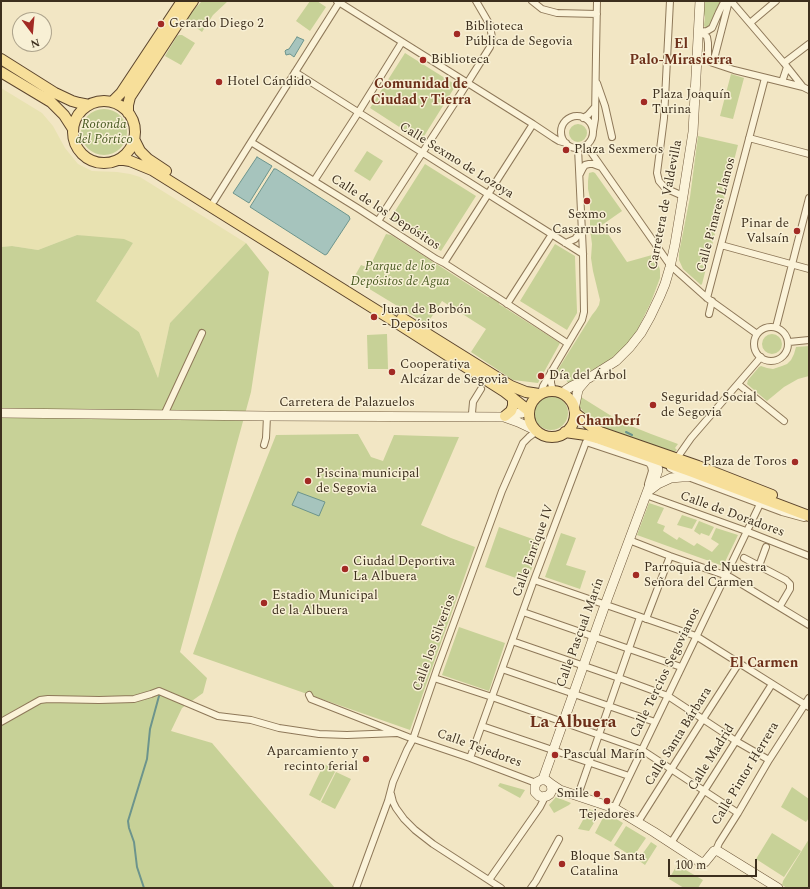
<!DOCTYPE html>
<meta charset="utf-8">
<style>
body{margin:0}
#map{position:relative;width:810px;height:889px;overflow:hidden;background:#f2e6c4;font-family:Spectral,serif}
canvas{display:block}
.frame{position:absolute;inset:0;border:2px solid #3d2f1e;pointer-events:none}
.north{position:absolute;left:12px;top:12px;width:40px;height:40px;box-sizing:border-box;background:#f8f0d5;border:1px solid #ada38c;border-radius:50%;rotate:164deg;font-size:11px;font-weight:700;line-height:16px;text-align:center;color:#3d2f1e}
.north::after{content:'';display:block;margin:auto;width:14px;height:18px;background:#a22a24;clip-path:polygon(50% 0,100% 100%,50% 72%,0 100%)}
.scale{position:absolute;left:668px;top:859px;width:89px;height:18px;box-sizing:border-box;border:2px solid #3d2f1e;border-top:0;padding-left:5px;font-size:12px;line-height:14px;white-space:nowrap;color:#3d2f1e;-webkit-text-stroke:3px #f8f0d5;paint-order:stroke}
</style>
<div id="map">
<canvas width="810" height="889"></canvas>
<div class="frame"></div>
<div class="north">N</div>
<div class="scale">100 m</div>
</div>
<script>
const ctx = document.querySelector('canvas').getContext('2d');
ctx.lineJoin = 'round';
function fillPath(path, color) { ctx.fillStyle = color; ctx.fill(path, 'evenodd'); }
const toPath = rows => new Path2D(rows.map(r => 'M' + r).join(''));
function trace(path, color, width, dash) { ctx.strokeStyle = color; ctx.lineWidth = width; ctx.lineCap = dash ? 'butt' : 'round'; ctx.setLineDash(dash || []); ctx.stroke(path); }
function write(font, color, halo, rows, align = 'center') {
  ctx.font = font + ' Spectral,serif'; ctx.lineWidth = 3; ctx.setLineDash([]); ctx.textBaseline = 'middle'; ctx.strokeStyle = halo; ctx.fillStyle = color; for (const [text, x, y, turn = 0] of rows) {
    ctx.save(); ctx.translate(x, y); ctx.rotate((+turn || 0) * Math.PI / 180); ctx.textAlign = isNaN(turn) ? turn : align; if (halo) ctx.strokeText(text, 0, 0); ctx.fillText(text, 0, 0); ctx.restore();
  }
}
fillPath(toPath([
 [1,88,42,113,53,126,65,148,78,164,92,171,117,172,130,174,140,177,246,243,170,323,158,378,139,332,96,301,133,243,77,235,38,250,12,246,1,247]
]), '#e8e2b1');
fillPath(toPath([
 [202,1,228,1,213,15,202,32,190,23,188,20,188,16],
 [310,1,317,1,326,7,310,31,296,21],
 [705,1,722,1,715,12,710,25,708,27,705,28,704,25,705,17,702,8],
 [179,35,182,35,195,43,181,65,165,56,177,36],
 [405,53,456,85,421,141,370,108],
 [731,74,744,78,733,119,720,116],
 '81 132a23 23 0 1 1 46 0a23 23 0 1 1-46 0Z',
 '569 133a9 9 0 1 1 18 0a9 9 0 1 1-18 0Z',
 [698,136,738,145,702,284,701,285,683,269,679,260,679,253,690,197],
 [367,151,383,161,370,181,354,171],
 [425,164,476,196,441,251,390,219],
 [593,172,595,173,622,211,602,225,627,262,652,255,658,263,660,270,660,278,651,302,634,337,623,349,609,360,596,368,568,383,565,378,557,371,592,315,596,310,599,305,600,300,593,271,591,258,592,244,590,229,590,198,588,189,588,181,589,173],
 [386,234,391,235,488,297,490,297,499,302,499,304,560,343,538,383,513,380,471,352,486,329,442,301,427,324,353,279,361,265,369,268],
 [77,235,124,239,133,243,96,301,139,332,158,378,170,323,246,243,269,272,251,392,180,652,207,678,203,693,182,708,171,731,212,743,335,888,1,888,1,247,12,246,38,250],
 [555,244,575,256,575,258,577,311,577,313,567,330,520,301],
 '762 344a10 10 0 1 1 20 0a10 10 0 1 1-20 0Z',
 [387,334,388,369,368,369,367,335],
 [809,346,809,376,798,379,784,387,767,401,747,384,748,380,759,367,761,366,767,368,773,369,782,366,787,364,791,360,794,354,796,347],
 '534 413a17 17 0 1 1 34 0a17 17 0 1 1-34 0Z',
 [581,397,621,422,651,434,678,444,675,448,677,450,672,454,599,427,591,422,580,407,580,399],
 [358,434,371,457,383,461,394,435,459,437,421,525,451,538,475,547,410,730,193,654,237,533,276,435],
 [649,503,664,508,657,523,665,526,663,531,677,540,679,537,694,546,697,543,712,552,719,544,711,539,716,528,738,535,723,566,637,535],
 [682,515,697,520,692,529,677,525],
 [699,521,714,527,709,536,701,533,700,535,694,531],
 [499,527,541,542,527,582,485,567],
 [561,533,576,538,566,565,586,571,580,589,545,577],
 [459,627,505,643,489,691,442,675],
 [324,764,336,770,320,801,309,795],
 [336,772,351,779,335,809,321,802],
 [500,783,525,790,520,798,498,786],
 [792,787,809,799,809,818,806,822,781,807],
 [556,797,571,803,569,805,554,813,549,805],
 [589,809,600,813,589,831,578,829],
 [605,814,613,817,623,823,611,842,595,833],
 [626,826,646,838,633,857,614,845],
 [772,833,801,851,784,877,756,859],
 [809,839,809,888,787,888,782,885,783,881],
 [651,842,657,846,645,865,638,860],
 [677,865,703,880,698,888,684,888,669,879]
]), '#c7d197');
const water = toPath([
 [297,37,304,40,294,57,290,54,286,55,285,51,286,50,289,49,297,37],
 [257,157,272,166,249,203,233,193,257,157],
 [274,169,276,169,349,216,350,219,327,254,325,255,250,207,274,169],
 [298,492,325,502,319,516,292,505,298,492]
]);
fillPath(water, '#a6c4bd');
trace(water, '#6c948c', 1);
trace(toPath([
 [626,432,632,435],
 [144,888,137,867,134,842,129,828,128,821,147,759,150,729,159,696]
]), '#6c948c', 2);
const street = toPath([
 [337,1,533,124,554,138,559,141,566,143],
 [532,1,542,9,557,13,597,14],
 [670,1,664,118,657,173,659,181,665,188,683,196],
 [726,1,723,4,719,12,712,28,707,31,698,32,705,35,707,37,708,43,708,58,709,61,713,63,734,70,803,87,809,90],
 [731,1,784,63,803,87],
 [750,23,776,1],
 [713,63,729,1],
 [784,63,809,44],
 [295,72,350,107,583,254],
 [782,82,787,67],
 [597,83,605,106,612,137],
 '561 132a16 16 0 1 1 32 0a16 16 0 1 1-32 0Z',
 [583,118,588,115,595,107],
 [593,131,595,119,596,55,597,1],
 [749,138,809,154],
 [251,142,359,209,436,259,444,263,500,299,567,343],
 [586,145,670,265,707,298,757,334],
 [580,174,583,168,585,165,589,164,593,164,601,167],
 [314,181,358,113,402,42],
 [214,201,251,142,340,1],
 [378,221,463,90,490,47,492,38,490,25,476,1],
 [565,243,568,242,575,239,581,231],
 [721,245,809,269],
 [444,263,533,124],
 [707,298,765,78],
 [507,304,552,234],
 [709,314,712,301],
 '754 344a17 17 0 1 1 34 0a17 17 0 1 1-34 0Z',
 [776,327,809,198],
 [789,342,809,340],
 [551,372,551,383,553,391],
 [738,384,784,421],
 [541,393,543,386,582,320,584,312,583,254,578,148],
 [164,415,202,333],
 [473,417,472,413,473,402,481,389],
 [264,445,266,438,267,416],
 [677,458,691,438,761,357],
 [670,468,688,477,782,512,804,518],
 [646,495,746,531,809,556],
 [629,540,670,556,730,577,809,625],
 [744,558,786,580,790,584,790,589,780,606],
 [759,566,766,547],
 [534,580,696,636,809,707],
 [523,612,681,667],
 [646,619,670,556],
 [512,641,619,678,668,696,736,741,769,760],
 [502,669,655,722],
 [434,678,492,697,642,750,738,813],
 [309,695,311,699,408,737,470,758,536,783],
 [1,722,40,700,48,699,99,700,134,699,151,694,159,691,218,716,251,720,279,728,319,734,347,735,397,733],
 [482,726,629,776],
 [470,758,534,580,586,442,649,463,651,466,652,471,648,484],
 [391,794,393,802,396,808,404,819,415,830,433,844,501,888],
 [578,795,640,617],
 [614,808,760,504],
 [638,822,703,719,739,663],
 [671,843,772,684],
 [716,850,719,843,738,813,769,760,809,698],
 [489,880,540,807,545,797],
 [356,888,388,801,393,782,407,750,413,739,437,669,502,491,523,443,529,437,537,431],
 [531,888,536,881,559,839]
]);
const secondary = toPath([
 [564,394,566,390,572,386,589,378,616,361,630,347,641,333,650,317,660,296,665,284,670,267,675,244,683,196,693,132,700,1],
 [574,410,578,390,580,387,586,380],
 [1,413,267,416,503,417,529,411],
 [504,417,518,422,537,431],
 [650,490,658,484,671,478,682,477,688,477],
 [543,779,605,605,649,487,656,476,658,470,657,466,656,464,650,457],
 [551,784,552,790,550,794,547,796,542,797,539,796,535,792,535,786,537,782,541,780,546,780,551,784,560,790,614,808,654,832,700,862,705,862,714,851,718,851,778,888]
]);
const primary = toPath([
 [1,59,55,93,72,101,79,103,89,105],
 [1,72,51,102,64,115,73,129],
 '73 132a31 31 0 1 1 62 0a31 31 0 1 1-62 0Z',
 [112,102,121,93,182,1],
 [128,113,128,105,130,97,188,8,193,1],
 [134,139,140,151,148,159,166,171],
 [118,160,124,160,130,161,152,170,389,318,505,392,529,411],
 [402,318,511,386,526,392,539,394],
 '529 414a23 23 0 1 1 46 0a23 23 0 1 1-46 0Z',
 [575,413,591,426,600,432,698,466,772,495],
 [505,416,511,411,513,406,513,398],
 [565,432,586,435,600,439,690,471,809,516]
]);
trace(street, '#8e7859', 8);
trace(secondary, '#70593c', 10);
trace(primary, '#5c452d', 12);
trace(street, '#fbf3d9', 6);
trace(secondary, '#fbf3d9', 9);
trace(primary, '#f7df9a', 10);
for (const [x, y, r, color] of [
 [161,24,4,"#a22a24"],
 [457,34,4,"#a22a24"],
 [423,60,4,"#a22a24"],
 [219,82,4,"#a22a24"],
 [644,102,4,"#a22a24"],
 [566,150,4,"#a22a24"],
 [587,201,4,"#a22a24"],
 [797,231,4,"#a22a24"],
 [374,317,4,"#a22a24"],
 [392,372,4,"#a22a24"],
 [541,376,4,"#a22a24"],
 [653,405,4,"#a22a24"],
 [795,462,4,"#a22a24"],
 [308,481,4,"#a22a24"],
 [345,569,4,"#a22a24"],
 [636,575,4,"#a22a24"],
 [264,603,4,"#a22a24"],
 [555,755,4,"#a22a24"],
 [366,759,4,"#a22a24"],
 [597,794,4,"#a22a24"],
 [607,801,4,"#a22a24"],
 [562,864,4,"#a22a24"]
]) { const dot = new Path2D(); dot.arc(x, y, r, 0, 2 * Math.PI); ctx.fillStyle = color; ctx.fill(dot); trace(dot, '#f8f0d5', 1.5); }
write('13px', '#3d2f1e', '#f8f0d5', [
 ["Gerardo Diego 2",169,24],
 ["Biblioteca",465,27],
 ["Pública de Segovia",465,42],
 ["Biblioteca",431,60],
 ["Hotel Cándido",227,82],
 ["Plaza Joaquín",652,95],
 ["Turina",652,110],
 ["Plaza Sexmeros",574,150],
 ["Sexmo",587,215,"center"],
 ["Casarrubios",587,230,"center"],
 ["Pinar de",789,224,"right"],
 ["Valsaín",789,239,"right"],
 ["Juan de Borbón",382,310],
 ["- Depósitos",382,325],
 ["Cooperativa",400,365],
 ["Alcázar de Segovia",400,380],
 ["Día del Árbol",549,376],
 ["Seguridad Social",661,398],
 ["de Segovia",661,413],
 ["Plaza de Toros",787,462,"right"],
 ["Piscina municipal",316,474],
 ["de Segovia",316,489],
 ["Ciudad Deportiva",353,562],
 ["La Albuera",353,577],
 ["Parroquia de Nuestra",644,568],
 ["Señora del Carmen",644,583],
 ["Estadio Municipal",272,596],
 ["de la Albuera",272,611],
 ["Aparcamiento y",358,752,"right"],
 ["recinto ferial",358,767,"right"],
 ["Pascual Marín",563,755],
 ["Smile",589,794,"right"],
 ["Tejedores",607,815,"center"],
 ["Bloque Santa",570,857],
 ["Catalina",570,872]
], 'left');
write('italic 13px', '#4a5b23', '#f8f0d5', [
 ["Rotonda",104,125],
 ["del Pórtico",104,140],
 ["Parque de los",400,267],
 ["Depósitos de Agua",400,282]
]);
write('13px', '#3d2f1e', '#f8f0d5', [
 ["Calle Sexmo de Lozoya",456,161,32],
 ["Carretera de Valdevilla",666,205,-79],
 ["Calle de los Depósitos",385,213,33],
 ["Calle Pinares Llanos",717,215,-75],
 ["Carretera de Palazuelos",347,403],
 ["Calle de Doradores",732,515,20],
 ["Calle Enrique IV",534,551,-70],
 ["Calle Pascual Marín",581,633,-70],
 ["Calle los Silverios",435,643,-70],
 ["Calle Tercios Segovianos",666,673,-64],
 ["Calle Santa Bárbara",679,737,-58],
 ["Calle Tejedores",479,749,20],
 ["Calle Madrid",712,758,-58],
 ["Calle Pintor Herrera",746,774,-59]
]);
write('bold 14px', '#6d301a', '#f8f0d5', [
 ["El",681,45],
 ["Palo-Mirasierra",681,61],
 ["Comunidad de",421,85],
 ["Ciudad y Tierra",421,101],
 ["Chamberí",608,422],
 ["El Carmen",764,664]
]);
write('bold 17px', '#6d301a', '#f8f0d5', [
 ["La Albuera",573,724]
]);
</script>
